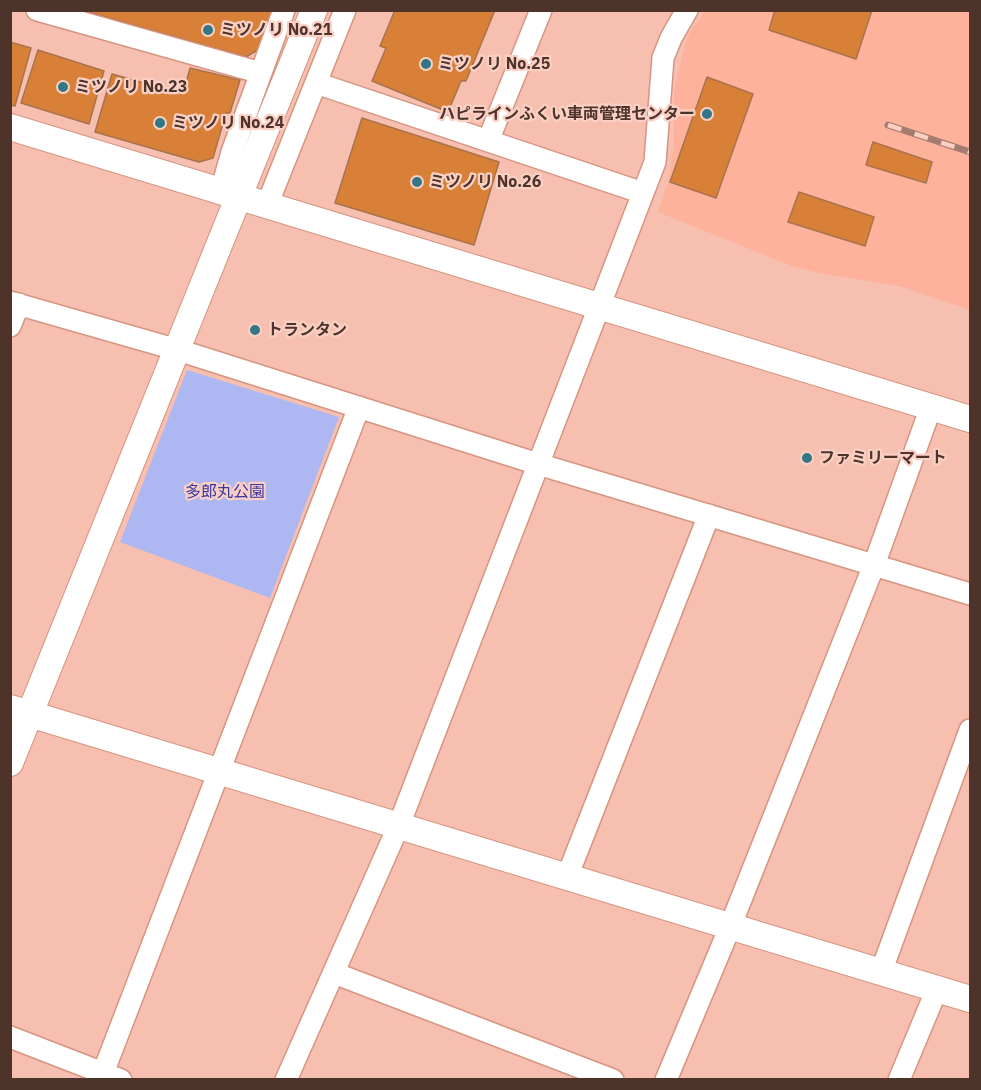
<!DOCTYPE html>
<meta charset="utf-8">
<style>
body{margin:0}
#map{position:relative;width:981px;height:1090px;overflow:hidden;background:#f7bfaf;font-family:"IBM Plex Sans",sans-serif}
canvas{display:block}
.frame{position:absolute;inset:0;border:12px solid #4e332b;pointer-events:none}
</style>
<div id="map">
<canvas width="981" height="1090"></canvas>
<div class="frame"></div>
</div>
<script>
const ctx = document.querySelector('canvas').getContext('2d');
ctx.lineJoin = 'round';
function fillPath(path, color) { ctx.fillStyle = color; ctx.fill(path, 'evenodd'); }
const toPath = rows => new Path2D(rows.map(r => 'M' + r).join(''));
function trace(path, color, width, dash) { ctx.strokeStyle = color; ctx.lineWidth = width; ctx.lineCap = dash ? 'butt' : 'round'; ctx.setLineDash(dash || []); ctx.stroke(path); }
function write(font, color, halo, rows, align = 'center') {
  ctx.font = font + ' "IBM Plex Sans","Noto Sans JP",sans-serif'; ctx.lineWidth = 4.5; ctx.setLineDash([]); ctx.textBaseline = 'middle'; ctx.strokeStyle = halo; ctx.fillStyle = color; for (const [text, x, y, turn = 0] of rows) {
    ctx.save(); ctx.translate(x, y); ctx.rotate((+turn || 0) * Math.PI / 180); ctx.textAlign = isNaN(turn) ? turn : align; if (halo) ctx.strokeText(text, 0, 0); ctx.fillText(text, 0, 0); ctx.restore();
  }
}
fillPath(toPath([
 [705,11,970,11,970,310,899,286,819,273,792,266,658,212,668,183,674,144,674,91,682,57,689,34]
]), '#feb19b');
fillPath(toPath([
 [187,370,339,417,270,598,120,542]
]), '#adb7f1');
const building = toPath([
 [81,10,273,10,259,49,246,57,81,10],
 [395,10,495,10,466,81,461,81,448,112,372,81,386,48,380,46,395,10],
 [775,10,872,10,856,59,769,30,775,10],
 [10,42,31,48,15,106,10,105,10,42],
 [38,50,104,71,89,124,21,103,38,50],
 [190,68,240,80,230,113,226,113,213,158,199,162,95,132,112,74,183,94,190,68],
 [707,77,753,94,716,198,670,182,707,77],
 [362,118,499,162,474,245,335,203,362,118],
 [873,142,932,162,926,183,866,165,873,142],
 [799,192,874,217,865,246,788,222,799,192]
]);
fillPath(building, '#d88038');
trace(building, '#a8734c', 1.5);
const minor = toPath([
 [37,10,261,73],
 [316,83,643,193],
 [488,141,541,10],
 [221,191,232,152,284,10],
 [267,205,345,10],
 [10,302,178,350,538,464,970,594],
 [10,326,19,304],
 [567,877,709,515],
 [881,972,970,730],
 [334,973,613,1080],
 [10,1037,121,1080],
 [98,1080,103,1073,359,407],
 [286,1080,399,825,655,162,663,58,671,38,687,10],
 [666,1080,730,927,874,565,931,407],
 [899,1080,937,989]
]);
const tertiary = toPath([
 [10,127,970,419],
 [10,708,970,999],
 [10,763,314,10]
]);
trace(minor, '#d79481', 24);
trace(tertiary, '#d79481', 28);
trace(minor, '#fff', 21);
trace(tertiary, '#fff', 26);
const rail = toPath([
 [888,125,970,152]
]);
trace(rail, '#a77c70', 7);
trace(rail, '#fbd0c4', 4.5, [14]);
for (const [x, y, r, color] of [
 [208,30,6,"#337687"],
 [426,64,6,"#337687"],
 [63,87,6,"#337687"],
 [707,114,6,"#337687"],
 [160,123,6,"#337687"],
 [417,182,6,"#337687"],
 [255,330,6,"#337687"],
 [807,458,6,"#337687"]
]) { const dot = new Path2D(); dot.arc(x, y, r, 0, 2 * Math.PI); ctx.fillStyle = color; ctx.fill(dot); trace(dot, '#fbd0c4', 2); }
write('bold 16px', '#4e332b', '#fbd0c4', [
 ["ミツノリ No.21",220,30],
 ["ミツノリ No.25",438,64],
 ["ミツノリ No.23",75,87],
 ["ハピラインふくい車両管理センター",695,114,"right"],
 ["ミツノリ No.24",172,123],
 ["ミツノリ No.26",429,182],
 ["トランタン",267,330],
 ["ファミリーマート",819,458]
], 'left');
write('16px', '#3837a3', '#fbd0c4', [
 ["多郎丸公園",225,492]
]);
</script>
